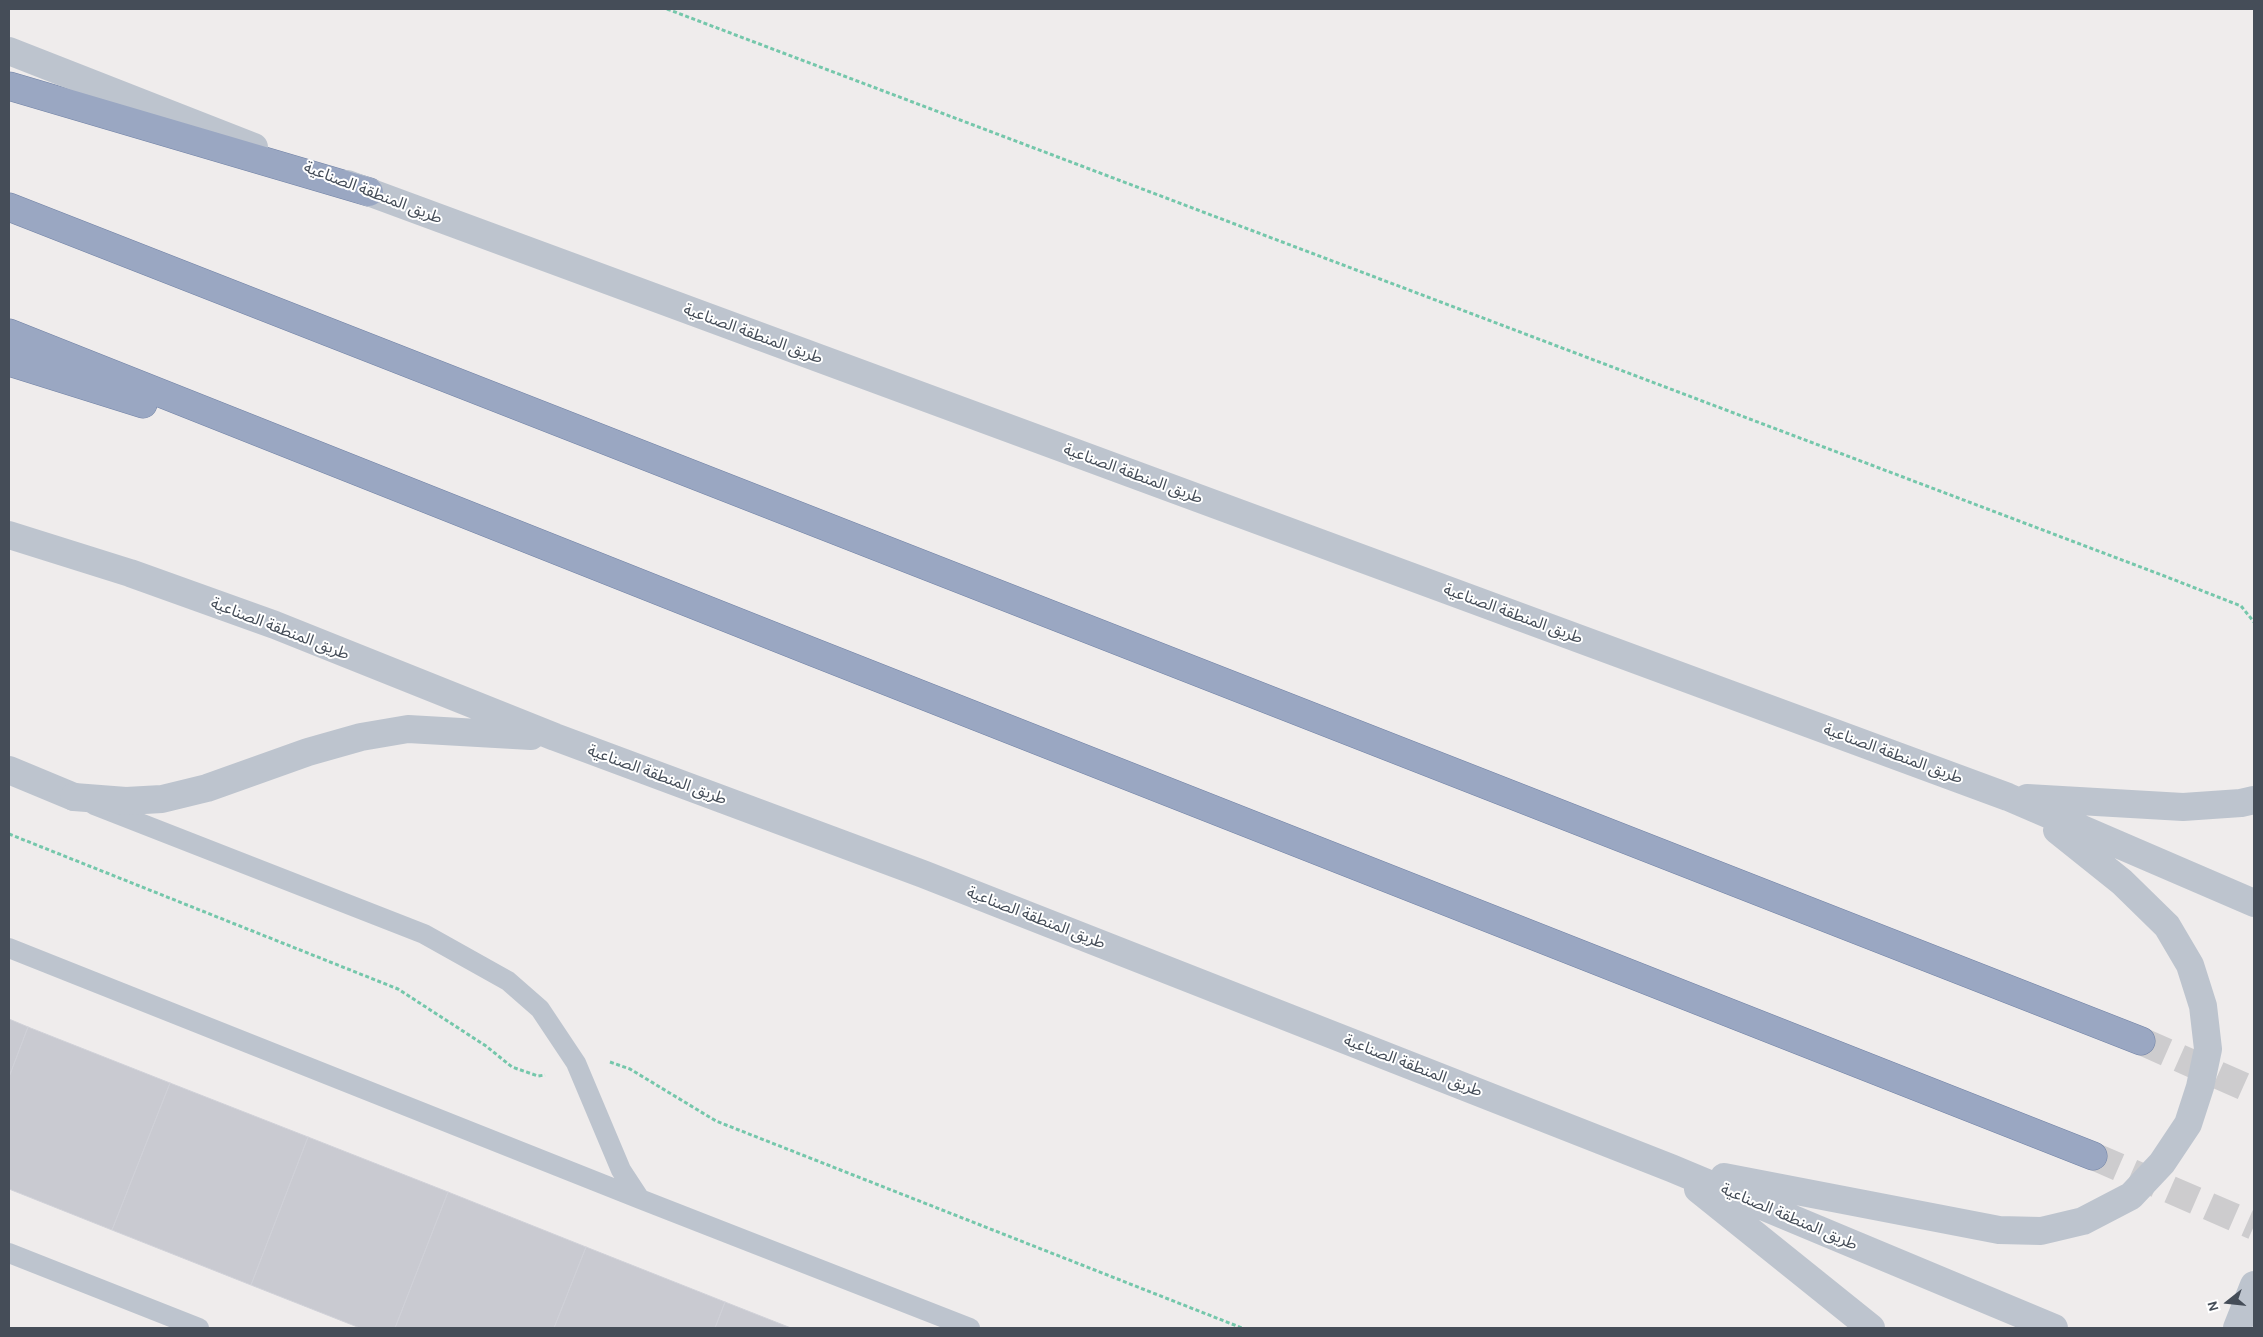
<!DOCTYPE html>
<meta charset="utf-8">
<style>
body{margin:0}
#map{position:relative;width:2263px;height:1337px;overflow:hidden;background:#efecec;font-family:Karla,sans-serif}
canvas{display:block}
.frame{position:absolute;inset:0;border:10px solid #454d58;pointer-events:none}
.north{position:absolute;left:2203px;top:1277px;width:50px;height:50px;-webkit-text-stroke:4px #fff;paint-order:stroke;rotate:254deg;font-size:14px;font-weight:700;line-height:20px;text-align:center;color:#454d58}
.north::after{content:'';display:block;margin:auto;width:18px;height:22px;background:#454d58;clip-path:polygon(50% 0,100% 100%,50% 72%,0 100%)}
</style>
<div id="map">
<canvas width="2263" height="1337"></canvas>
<div class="frame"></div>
<div class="north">N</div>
</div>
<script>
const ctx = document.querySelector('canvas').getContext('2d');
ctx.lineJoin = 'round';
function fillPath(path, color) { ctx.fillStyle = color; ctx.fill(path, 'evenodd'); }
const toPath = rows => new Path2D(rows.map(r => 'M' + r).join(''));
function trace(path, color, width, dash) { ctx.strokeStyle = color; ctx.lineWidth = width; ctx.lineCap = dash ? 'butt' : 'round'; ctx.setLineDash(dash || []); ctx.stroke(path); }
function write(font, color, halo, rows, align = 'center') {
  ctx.font = font + ' Karla,"Noto Sans Arabic",sans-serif'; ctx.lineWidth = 4; ctx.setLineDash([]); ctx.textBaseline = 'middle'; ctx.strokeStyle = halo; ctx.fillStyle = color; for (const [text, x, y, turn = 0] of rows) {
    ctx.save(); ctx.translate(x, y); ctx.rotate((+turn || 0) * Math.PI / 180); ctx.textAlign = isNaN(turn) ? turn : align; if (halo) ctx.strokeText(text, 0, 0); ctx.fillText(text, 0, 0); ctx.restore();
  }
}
const building = toPath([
 [9,1019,28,1027,9,1077,9,1019],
 [28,1027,170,1083,112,1230,9,1189,9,1077,28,1027],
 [170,1083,308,1137,251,1285,112,1230,170,1083],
 [308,1137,448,1192,395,1328,360,1328,251,1285,308,1137],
 [448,1192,586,1247,554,1328,395,1328,448,1192],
 [586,1247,725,1302,715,1328,554,1328,586,1247],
 [725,1302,791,1328,715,1328,725,1302]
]);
fillPath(building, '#c9cad1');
trace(building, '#d0d1d8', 1);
trace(toPath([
 [2141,1041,2254,1091],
 [2093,1156,2254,1226]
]), '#cdccce', 28, [28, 14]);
const trunk = toPath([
 [9,86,369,192],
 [9,207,2141,1041],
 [9,333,813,652,2093,1156],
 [9,362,143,404]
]);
trace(trunk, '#7182a5', 29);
trace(toPath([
 [667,9,2167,577,2241,606,2254,622],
 [9,834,398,989,486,1046,512,1067,538,1076,545,1075],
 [610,1062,630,1069,716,1121,1242,1328]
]), '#75c7ab', 3, [4, 2.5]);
trace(toPath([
 [94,805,424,934,508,981,540,1009,576,1063,621,1170,640,1199],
 [9,948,640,1199,970,1328],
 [9,1253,199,1328]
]), '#bdc4ce', 20);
trace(toPath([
 [9,770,74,797]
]), '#bdc4ce', 28);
trace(toPath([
 [9,51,254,147],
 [347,184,2008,797,2254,903],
 [9,535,130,573,275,625,555,737,923,874,1671,1168,2054,1328],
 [74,797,126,801,162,799,207,788,308,752,361,737,408,729,531,736],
 [2027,798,2183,807,2241,803,2254,800],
 [1724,1177,1999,1230,2041,1231,2083,1221,2131,1196,2162,1163,2188,1124,2200,1087,2208,1049,2203,1006,2190,965,2167,926,2122,882,2057,830],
 [1698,1189,1871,1328],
 [2237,1328,2254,1285]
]), '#bdc4ce', 28);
trace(trunk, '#9aa7c2', 28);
write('16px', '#454d58', '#fff', [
 ["طريق المنطقة الصناعية",373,193,21],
 ["طريق المنطقة الصناعية",753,334,20],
 ["طريق المنطقة الصناعية",1133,474,20],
 ["طريق المنطقة الصناعية",1513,614,20],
 ["طريق المنطقة الصناعية",280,629,21],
 ["طريق المنطقة الصناعية",1893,754,20],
 ["طريق المنطقة الصناعية",657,775,20],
 ["طريق المنطقة الصناعية",1036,918,21],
 ["طريق المنطقة الصناعية",1413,1066,21],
 ["طريق المنطقة الصناعية",1789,1217,23]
]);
</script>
